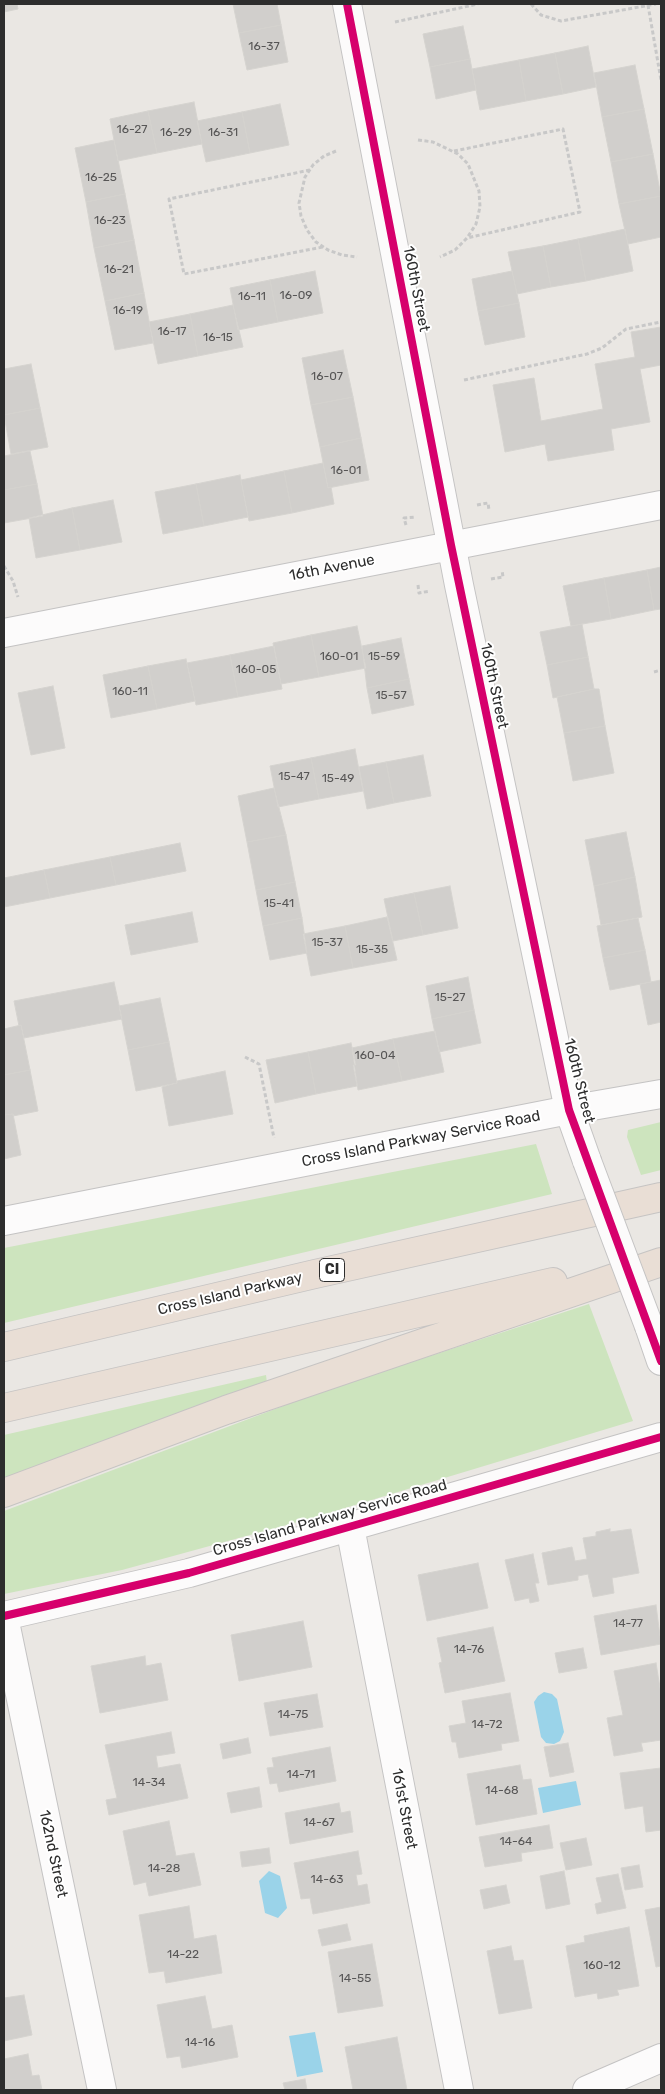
<!DOCTYPE html>
<style>
body{margin:0}
#map{position:relative;width:665px;height:2094px;overflow:hidden;background:#eae7e3;font-family:Rubik,sans-serif}
canvas{display:block}
.frame{position:absolute;inset:0;border:5px solid #2d2d2d;pointer-events:none}
</style>
<div id="map">
<canvas width="665" height="2094"></canvas>
<div class="frame"></div>
</div>
<script>
const ctx = document.querySelector('canvas').getContext('2d');
ctx.lineJoin = 'round';
function fillPath(path, color) { ctx.fillStyle = color; ctx.fill(path, 'evenodd'); }
const toPath = rows => new Path2D(rows.map(r => 'M' + r).join(''));
function trace(path, color, width, dash) { ctx.strokeStyle = color; ctx.lineWidth = width; ctx.lineCap = dash ? 'butt' : 'round'; ctx.setLineDash(dash || []); ctx.stroke(path); }
function write(font, color, halo, rows, align = 'center') {
  ctx.font = font + ' Rubik,sans-serif'; ctx.lineWidth = 4; ctx.setLineDash([]); ctx.textBaseline = 'middle'; ctx.strokeStyle = halo; ctx.fillStyle = color; for (const [text, x, y, turn = 0] of rows) {
    ctx.save(); ctx.translate(x, y); ctx.rotate((+turn || 0) * Math.PI / 180); ctx.textAlign = isNaN(turn) ? turn : align; if (halo) ctx.strokeText(text, 0, 0); ctx.fillText(text, 0, 0); ctx.restore();
  }
}
fillPath(toPath([
 [661,1122,661,1170,641,1175,627,1137,628,1130],
 [536,1144,552,1194,4,1323,4,1248],
 [589,1304,633,1421,312,1518,122,1570,4,1594,4,1511,323,1391],
 [266,1375,267,1383,4,1478,4,1435]
]), '#cde4be');
fillPath(toPath([
 [544,1692,552,1694,557,1699,564,1732,560,1741,554,1744,546,1743,541,1737,534,1702,538,1696],
 [576,1781,581,1805,543,1813,538,1788],
 [269,1871,280,1876,287,1908,278,1918,265,1913,259,1881],
 [315,2032,323,2072,297,2077,289,2036]
]), '#9ad3e9');
const building = toPath([
 [4,4,17,4,18,9,4,12,4,4],
 [233,4,277,4,281,25,239,33,233,4],
 [281,25,288,62,247,70,239,33,281,25],
 [463,26,470,59,430,67,423,34,463,26],
 [588,46,596,87,563,94,555,53,588,46],
 [555,53,563,94,526,101,519,60,555,53],
 [470,59,476,90,436,99,430,67,470,59],
 [519,60,526,101,480,110,472,69,519,60],
 [635,65,644,109,602,117,594,73,635,65],
 [194,102,202,144,157,153,148,111,194,102],
 [280,104,289,145,250,153,242,112,280,104],
 [644,109,653,154,611,162,602,117,644,109],
 [148,111,157,153,118,161,110,119,148,111],
 [242,112,250,153,206,162,197,121,242,112],
 [114,140,125,194,86,202,75,148,114,140],
 [653,154,661,196,619,204,611,162,653,154],
 [125,194,134,240,94,248,86,202,125,194],
 [661,196,661,237,628,244,619,204,661,196],
 [625,229,633,271,586,281,578,239,625,229],
 [578,239,586,281,551,287,543,246,578,239],
 [134,240,144,293,105,301,94,248,134,240],
 [543,246,551,287,517,294,508,252,543,246],
 [315,271,323,313,278,322,270,280,315,271],
 [512,271,519,303,478,311,472,279,512,271],
 [270,280,278,322,238,330,230,288,270,280],
 [144,293,153,343,115,350,105,301,144,293],
 [519,303,525,337,485,345,478,311,519,303],
 [233,305,243,347,198,356,190,314,233,305],
 [190,314,198,356,158,364,149,322,190,314],
 [661,327,661,365,640,369,650,422,611,429,614,450,548,461,545,444,505,452,493,385,534,378,541,421,603,409,595,364,635,357,631,332,661,327],
 [343,350,353,397,311,405,302,358,343,350],
 [31,364,40,408,4,415,4,369,31,364],
 [353,397,361,438,320,447,311,405,353,397],
 [40,408,48,447,11,454,4,415,40,408],
 [361,438,369,480,328,488,320,447,361,438],
 [30,451,37,484,4,490,4,456,30,451],
 [323,463,328,488,331,487,334,504,292,513,284,471,323,463],
 [284,471,292,513,249,521,241,480,284,471],
 [240,475,248,517,204,526,196,484,240,475],
 [37,484,43,516,4,523,4,490,37,484],
 [196,484,204,526,163,534,155,492,196,484],
 [113,500,122,542,80,550,72,508,113,500],
 [72,508,80,550,36,558,29,518,72,508],
 [661,567,661,609,654,610,647,570,661,567],
 [647,570,654,610,611,619,604,578,647,570],
 [604,578,611,619,571,626,563,586,604,578],
 [582,624,588,657,547,665,540,632,582,624],
 [357,626,366,668,319,677,311,635,357,626],
 [311,635,319,677,281,684,273,643,311,635],
 [401,638,409,679,367,688,362,646,401,638],
 [274,646,282,689,238,697,230,655,274,646],
 [230,655,238,697,196,705,187,663,230,655],
 [588,657,594,689,553,698,547,665,588,657],
 [186,659,195,701,157,709,148,666,186,659],
 [148,666,157,709,111,718,103,675,148,666],
 [409,679,414,705,372,714,367,688,409,679],
 [53,686,65,748,31,755,18,693,53,686],
 [594,689,599,689,605,726,564,733,557,697,594,689],
 [605,726,614,773,573,781,564,733,605,726],
 [355,749,363,791,319,799,311,758,355,749],
 [423,755,431,796,394,803,386,762,423,755],
 [311,758,319,799,278,807,270,766,311,758],
 [386,762,394,803,367,809,359,767,386,762],
 [274,788,286,835,247,842,238,796,274,788],
 [626,832,635,877,594,886,585,840,626,832],
 [286,835,295,882,256,890,247,842,286,835],
 [180,843,186,871,116,885,110,857,180,843],
 [110,857,116,885,50,898,44,870,110,857],
 [44,870,50,898,4,907,4,878,44,870],
 [635,877,642,917,601,925,594,886,635,877],
 [295,882,302,918,263,926,256,890,295,882],
 [450,886,458,928,423,935,414,893,450,886],
 [414,893,423,935,393,941,384,899,414,893],
 [192,912,198,942,131,955,125,925,192,912],
 [387,917,397,960,353,968,345,926,387,917],
 [302,918,307,953,270,960,263,926,302,918],
 [638,918,645,950,603,958,597,926,638,918],
 [345,926,353,968,311,976,303,934,345,926],
 [645,950,651,982,610,990,603,958,645,950],
 [468,977,474,1010,432,1019,426,986,468,977],
 [661,980,661,1022,648,1025,640,984,661,980],
 [114,982,122,1019,24,1038,21,1025,19,1026,14,1001,114,982],
 [160,998,169,1042,128,1050,119,1006,160,998],
 [474,1010,481,1043,439,1052,432,1019,474,1010],
 [21,1025,30,1070,4,1075,4,1029,21,1025],
 [435,1031,444,1072,402,1081,393,1039,435,1031],
 [393,1039,402,1081,358,1090,352,1048,393,1039],
 [169,1042,177,1083,136,1091,128,1050,169,1042],
 [351,1043,356,1065,353,1065,357,1086,316,1094,308,1052,351,1043],
 [308,1052,316,1094,275,1103,266,1060,308,1052],
 [30,1070,38,1111,13,1116,13,1114,4,1115,4,1075,30,1070],
 [225,1071,233,1114,169,1126,162,1087,177,1083,177,1081,225,1071],
 [13,1114,21,1155,4,1159,4,1115,13,1114],
 [610,1529,610,1532,631,1529,639,1573,612,1578,614,1593,593,1597,588,1574,578,1576,578,1580,548,1585,542,1553,572,1547,575,1561,587,1559,583,1538,596,1536,596,1532,610,1529],
 [533,1554,539,1583,535,1583,539,1601,530,1603,529,1598,515,1601,505,1560,533,1554],
 [478,1563,488,1608,427,1621,418,1575,478,1563],
 [656,1605,661,1644,601,1655,594,1616,656,1605],
 [303,1621,312,1667,239,1681,231,1635,303,1621],
 [493,1627,505,1681,445,1693,439,1663,442,1662,437,1638,493,1627],
 [583,1648,587,1668,559,1673,555,1653,583,1648],
 [145,1656,146,1666,161,1663,168,1700,100,1713,91,1666,145,1656],
 [656,1663,661,1694,661,1740,641,1743,643,1751,614,1756,607,1718,623,1715,614,1671,656,1663],
 [510,1693,519,1741,501,1744,502,1750,459,1758,456,1742,452,1742,449,1726,466,1723,462,1701,510,1693],
 [317,1694,323,1727,270,1736,264,1703,317,1694],
 [171,1732,175,1753,156,1756,158,1768,180,1764,188,1798,109,1815,106,1800,117,1798,105,1745,171,1732],
 [248,1738,251,1753,223,1759,220,1744,248,1738],
 [568,1743,574,1772,550,1777,544,1747,568,1743],
 [330,1747,336,1781,279,1792,277,1783,270,1784,267,1768,274,1767,272,1758,330,1747],
 [520,1765,523,1780,531,1779,537,1814,476,1825,467,1774,520,1765],
 [661,1768,661,1830,646,1832,643,1806,625,1809,620,1773,661,1768],
 [259,1787,262,1807,231,1813,227,1793,259,1787],
 [339,1803,341,1813,350,1811,353,1832,290,1844,285,1813,339,1803],
 [169,1821,176,1856,194,1853,201,1885,149,1896,146,1882,134,1885,123,1831,169,1821],
 [549,1825,553,1848,521,1853,522,1861,485,1867,479,1837,549,1825],
 [586,1838,592,1865,566,1870,560,1843,586,1838],
 [269,1848,271,1863,242,1867,240,1852,269,1848],
 [358,1851,362,1874,356,1875,358,1886,367,1884,370,1903,313,1914,310,1898,301,1899,294,1863,358,1851],
 [639,1865,643,1887,625,1890,621,1868,639,1865],
 [564,1871,570,1904,546,1909,540,1876,564,1871],
 [618,1874,626,1908,597,1914,595,1904,602,1902,596,1878,618,1874],
 [506,1885,510,1903,484,1909,480,1890,506,1885],
 [189,1906,194,1939,216,1935,222,1973,166,1983,164,1971,149,1973,139,1915,189,1906],
 [661,1907,661,1966,656,1967,645,1910,661,1907],
 [347,1924,351,1940,322,1946,318,1930,347,1924],
 [629,1927,639,1986,617,1990,619,1995,598,1999,597,1993,575,1997,566,1946,585,1942,584,1936,629,1927],
 [372,1944,383,2006,338,2013,328,1952,372,1944],
 [511,1946,514,1961,523,1960,532,2008,499,2014,487,1951,511,1946],
 [24,1995,32,2035,4,2041,4,1998,24,1995],
 [205,1996,212,2029,232,2025,238,2057,182,2068,180,2056,167,2058,157,2005,205,1996],
 [397,2037,407,2090,353,2090,345,2047,397,2037],
 [28,2054,32,2076,39,2075,42,2090,4,2090,4,2059,28,2054],
 [305,2079,307,2090,285,2090,283,2083,305,2079]
]);
fillPath(building, '#d1cfcc');
trace(building, '#d5d3cf', 1);
const minor = toPath([
 [347,4,459,585,569,1110,587,1161],
 [4,633,661,505],
 [4,1221,569,1110,661,1094],
 [649,1326,661,1361],
 [350,1527,459,2090],
 [4,1616,189,1573,661,1437],
 [4,1617,102,2090],
 [587,2090,661,2058]
]);
const highway = toPath([
 [4,1347,315,1274,661,1197],
 [4,1408,553,1282],
 [4,1493,226,1410,661,1262]
]);
trace(minor, '#c4c3c3', 30);
trace(highway, '#c6c4c3', 30);
trace(toPath([
 [531,4,541,15,561,21,656,4],
 [648,5,661,80],
 [395,22,478,4],
 [418,140,433,142,458,154,468,164,479,191,480,207,476,224,467,238,455,250,440,257],
 [336,151,324,156,313,165,305,177,299,203,301,216,307,230,316,242,328,250,342,255,357,257],
 [454,151,563,129,580,212,467,238],
 [310,170,169,199,184,274,323,247],
 [464,380,587,354,602,348,626,329,661,322],
 [477,505,488,503,489,510],
 [406,525,404,518,416,517],
 [4,566,13,581,18,597],
 [491,579,503,577,502,570],
 [418,585,419,593,430,591],
 [654,672,661,670],
 [245,1057,259,1064,274,1138]
]), '#c8c8c8', 3, [4, 2.5]);
trace(minor, '#fcfbfb', 28);
trace(highway, '#e9ded5', 28);
const minorBridge = toPath([
 [587,1161,649,1326]
]);
trace(minorBridge, '#c4c3c3', 30, []);
trace(minorBridge, '#fcfbfb', 28);
trace(toPath([
 [347,4,451,545,569,1110,661,1361],
 [4,1616,189,1573,661,1437]
]), '#d6006c', 8);
write('12px', '#575656', null, [
 ["16-37",264,47],
 ["16-27",132,130],
 ["16-29",176,133],
 ["16-31",223,133],
 ["16-25",101,178],
 ["16-23",110,221],
 ["16-21",119,270],
 ["16-09",296,296],
 ["16-11",252,297],
 ["16-19",128,311],
 ["16-17",172,332],
 ["16-15",218,338],
 ["16-07",327,377],
 ["16-01",346,471],
 ["160-01",339,657],
 ["15-59",384,657],
 ["160-05",256,670],
 ["160-11",130,692],
 ["15-57",391,696],
 ["15-47",294,777],
 ["15-49",338,779],
 ["15-41",279,904],
 ["15-37",327,943],
 ["15-35",372,950],
 ["15-27",450,998],
 ["160-04",375,1056],
 ["14-77",628,1624],
 ["14-76",469,1650],
 ["14-75",293,1715],
 ["14-72",487,1725],
 ["14-71",301,1775],
 ["14-34",149,1783],
 ["14-68",502,1791],
 ["14-67",319,1823],
 ["14-64",516,1842],
 ["14-28",164,1869],
 ["14-63",327,1880],
 ["14-22",183,1955],
 ["160-12",602,1966],
 ["14-55",355,1979],
 ["14-16",200,2043]
]);
for (const [x, y, w] of [
 [332,1270,25]
]) { const box = new Path2D(); box.roundRect(x - w / 2, y - 11.5, w, 23, 4); ctx.fillStyle = '#fff'; ctx.fill(box); trace(box, '#2d2d2d', 1); }
write('bold 14px', '#2d2d2d', null, [
 ["CI",332,1270]
]);
write('15px', '#2d2d2d', '#fff', [
 ["160th Street",416,289,79],
 ["16th Avenue",332,568,-11],
 ["160th Street",494,686,78],
 ["160th Street",579,1081,76],
 ["Cross Island Parkway Service Road",421,1139,-11],
 ["Cross Island Parkway",230,1294,-13],
 ["Cross Island Parkway Service Road",330,1518,-16],
 ["161st Street",404,1809,79],
 ["162nd Street",53,1854,78]
]);
</script>
